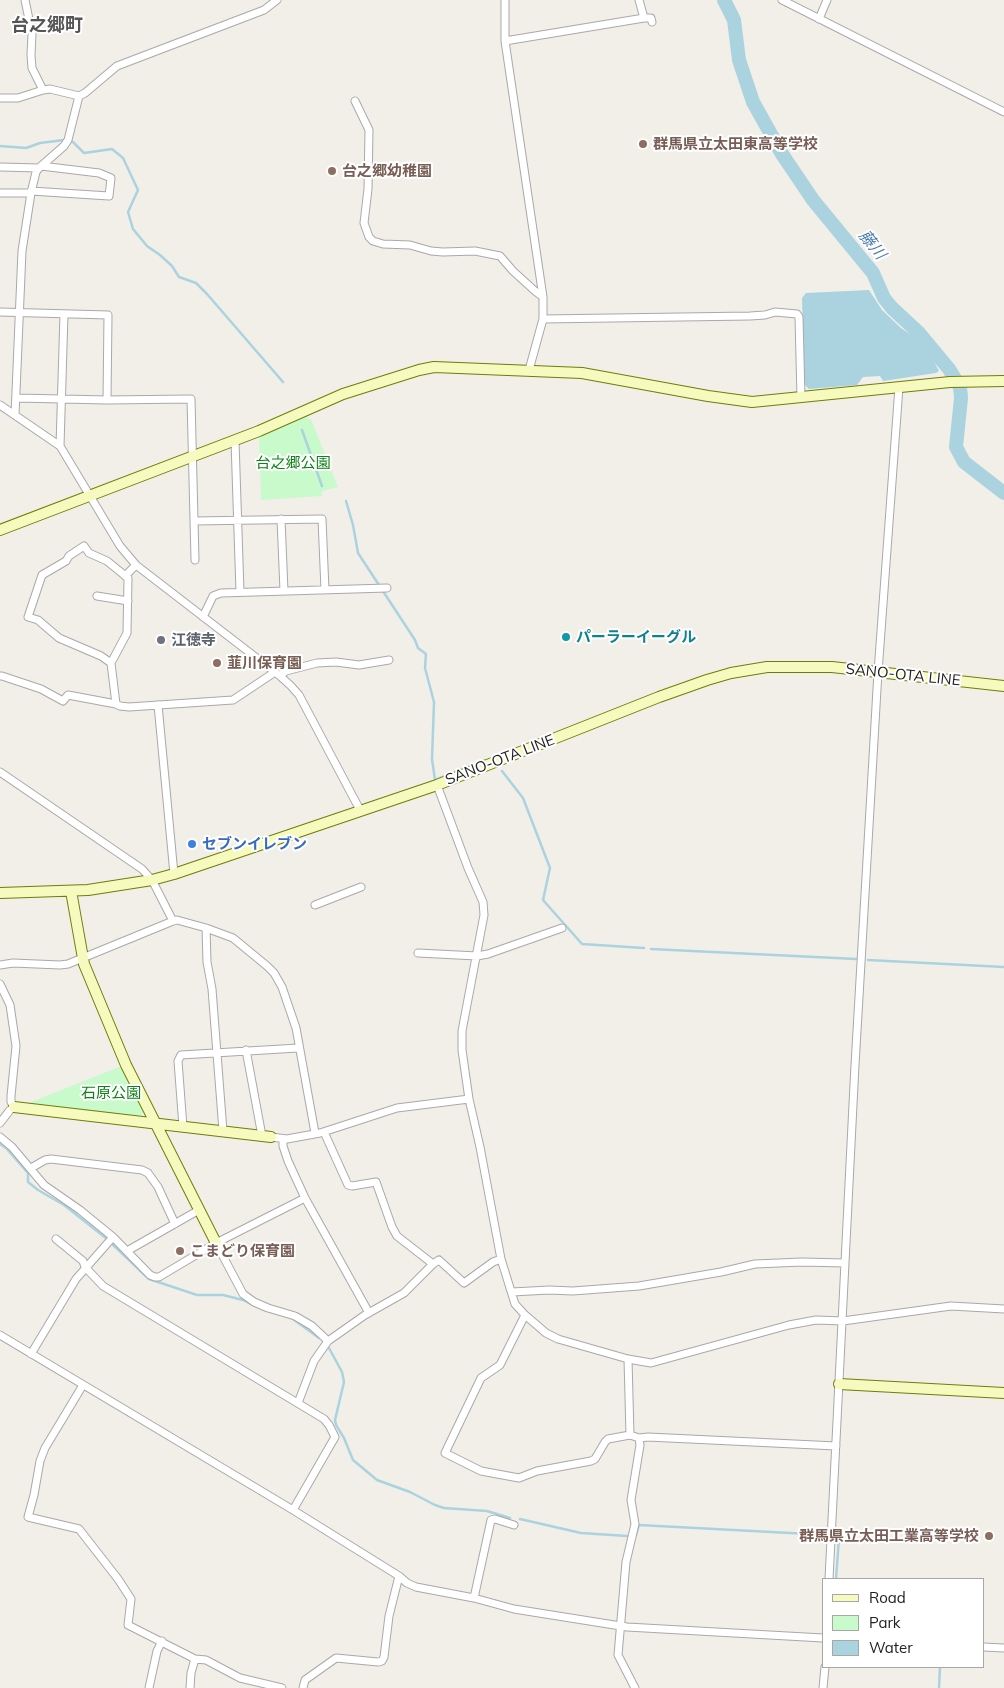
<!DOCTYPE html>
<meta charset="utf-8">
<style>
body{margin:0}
#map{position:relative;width:1004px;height:1688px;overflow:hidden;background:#f2efe9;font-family:Mulish,sans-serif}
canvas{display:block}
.legend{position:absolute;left:822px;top:1578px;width:162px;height:90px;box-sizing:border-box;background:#fff;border:1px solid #a7a7a7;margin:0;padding:6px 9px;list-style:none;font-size:15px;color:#222}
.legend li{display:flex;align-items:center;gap:10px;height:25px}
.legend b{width:25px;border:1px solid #a7a7a7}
</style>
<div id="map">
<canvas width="1004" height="1688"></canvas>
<ul class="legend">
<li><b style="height:6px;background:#f7fabf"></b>Road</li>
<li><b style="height:14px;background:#c8facc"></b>Park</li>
<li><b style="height:14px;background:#aad3df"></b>Water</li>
</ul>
</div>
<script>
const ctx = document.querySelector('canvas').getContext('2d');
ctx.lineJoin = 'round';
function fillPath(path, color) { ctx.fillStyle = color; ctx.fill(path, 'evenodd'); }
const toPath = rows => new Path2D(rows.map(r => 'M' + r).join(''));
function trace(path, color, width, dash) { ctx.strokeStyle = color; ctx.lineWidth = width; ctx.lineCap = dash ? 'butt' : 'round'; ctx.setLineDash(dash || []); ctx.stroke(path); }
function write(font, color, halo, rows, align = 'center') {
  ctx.font = font + ' Mulish,"Noto Sans JP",sans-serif'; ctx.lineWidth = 4; ctx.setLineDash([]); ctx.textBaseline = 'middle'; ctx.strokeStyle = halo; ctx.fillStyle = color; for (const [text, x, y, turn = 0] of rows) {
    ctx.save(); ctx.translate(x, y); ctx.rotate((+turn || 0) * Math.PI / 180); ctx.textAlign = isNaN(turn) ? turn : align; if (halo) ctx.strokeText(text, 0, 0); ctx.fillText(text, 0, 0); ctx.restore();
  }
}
fillPath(toPath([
 [306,415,308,419,311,419,338,487,322,491,322,496,261,500,259,436],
 [119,1067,123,1069,144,1111,140,1117,26,1104]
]), '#c8facc');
fillPath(toPath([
 [869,290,882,310,901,328,914,337,930,354,939,371,936,373,883,381,880,376,863,377,857,385,809,389,804,384,802,298,806,293]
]), '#aad3df');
trace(toPath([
 [0,146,26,148,40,143,64,140,73,142,84,153,112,149,123,158,138,190,128,212,133,229,147,246,160,255,172,266,179,277,196,283,207,294,283,382],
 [921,348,928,343],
 [944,370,949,369],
 [302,430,322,486],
 [346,501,353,525,358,553,415,640,418,648,426,654,425,668,434,702,432,759,435,780,485,760],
 [502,771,523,798,550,868,543,900,582,944,644,948],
 [651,949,856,959],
 [868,960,1004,967],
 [0,1144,6,1148,28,1173,28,1182,38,1190,64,1205,107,1239],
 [111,1243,149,1279,197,1295,223,1295,243,1300,251,1304],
 [293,1319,319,1338],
 [329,1348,342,1372,344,1382,335,1420,336,1425,344,1438,353,1460,377,1480,410,1492,435,1505,444,1508,487,1511,510,1518],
 [520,1519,581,1533,627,1536],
 [636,1535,639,1525,828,1535],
 [836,1579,839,1538,837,1535],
 [939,1688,940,1667]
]), '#aad3df', 2.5);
trace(toPath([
 [724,0,734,20,739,60,753,102,782,154,813,200,873,273,884,298,892,308,919,333,949,369,960,387,961,398,956,447,964,462,1004,493]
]), '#aad3df', 14);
const street = toPath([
 [25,0,32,34,31,55,32,68,43,90],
 [505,0,505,41,543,297,543,319,529,370],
 [639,0,644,18],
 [782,0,1004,112],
 [819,19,827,0],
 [505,41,644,18,651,18,652,22],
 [0,98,18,98,43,90,50,89,79,96,85,93,117,66,264,10,277,0],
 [355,101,369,130,368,189,364,223,369,237,373,241,383,244,410,245,431,251,443,252,475,251,500,256,513,271,535,291,543,297],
 [0,167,39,168],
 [31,191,109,196,111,178,99,173,41,166],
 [0,193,31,193],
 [0,312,108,315,107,400],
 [543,319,750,316,765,315,775,312,797,314,799,317,801,398],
 [17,398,107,400,191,399,195,560],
 [0,405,60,446,120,546,136,565,280,676,291,686,299,695,360,810],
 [15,415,22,251,31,193,36,172,39,168,64,146,68,140,79,96],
 [235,441,240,592],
 [60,446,64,314],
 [281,519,284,591],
 [194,521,322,519,325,590],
 [125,576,136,565],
 [97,596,128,601],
 [203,617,213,596,221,593,387,588],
 [111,663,101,656,59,638,38,620,28,617,42,575,66,561,69,556,84,546,89,553,107,561,128,578,127,633,111,663,116,704,120,706,129,707,233,700,275,672],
 [0,676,2,676,41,689,63,701,68,695,116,704],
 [280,676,286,671,317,663,336,662,359,665,389,660],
 [158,705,174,874],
 [0,772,142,869,152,880,173,921],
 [437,785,468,868,483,902,484,915,462,1031,462,1050,469,1099,480,1147,501,1259,515,1304,525,1315,546,1333,558,1339,628,1359,651,1363,789,1325,816,1320,843,1321,951,1306,1004,1309],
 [315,905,361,887],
 [206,928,207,962,212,989,223,1131],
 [418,953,477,956,488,954,562,928],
 [0,965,13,963,60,965,68,964,173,921,177,920,206,928,233,938,267,966,274,973,282,987,296,1028,315,1133],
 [0,984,10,1005,16,1046,11,1096,11,1102,14,1107,10,1110,0,1123],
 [246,1050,262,1136],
 [183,1127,178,1061,181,1055,298,1048],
 [324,1132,348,1185,352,1186,376,1182,392,1227,397,1236,433,1264],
 [0,1137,12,1147,44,1185,80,1210,113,1237,150,1275,155,1277,159,1277,216,1243,305,1198,288,1161,283,1146,283,1139],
 [271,1137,287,1139,320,1133,397,1108,469,1099],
 [31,1168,45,1160,51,1159,142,1170,148,1173,158,1187,175,1224],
 [305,1198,369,1313],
 [56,1239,83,1261,85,1267,103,1286,324,1419,329,1425,335,1437,293,1510],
 [216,1243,243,1294,254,1302,268,1308,295,1316,312,1326,328,1341],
 [127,1251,199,1210],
 [512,1292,549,1290,573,1291,639,1286,721,1272,755,1264,802,1262,845,1263],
 [525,1315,500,1365,481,1378,445,1453,481,1471,519,1478,537,1471,591,1461,595,1459,605,1442,608,1439,630,1435,639,1438,648,1437,836,1446],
 [0,1335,293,1510,399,1576,407,1583,416,1587,474,1598,514,1609,627,1627,823,1638],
 [31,1354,76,1279,113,1237],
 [628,1359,630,1435],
 [83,1385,45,1448,40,1461,34,1495,28,1517,79,1529,118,1579,131,1599,128,1625,195,1659],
 [298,1403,314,1361,328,1341,365,1315,404,1293,433,1264,439,1260,464,1283,493,1262,501,1259],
 [829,1579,855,1065,878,672,899,387],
 [474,1598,491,1520,495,1519,514,1525],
 [983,1647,1004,1648],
 [149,1688,157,1651,162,1641],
 [190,1688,191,1673,195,1659,206,1660,240,1678,282,1688],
 [303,1688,305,1680,336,1658,378,1662,382,1661,384,1657,389,1616,399,1576],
 [635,1688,618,1655,626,1562,635,1524,631,1500,640,1445,639,1438],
 [823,1688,825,1667]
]);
const secondary = toPath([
 [0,530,259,431,343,394,419,370,434,367,582,373,708,396,752,402,950,382,1004,381],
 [71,891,84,964,126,1065,216,1243],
 [0,893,88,890,152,880,174,874,437,785,659,697,707,680,731,673,767,667,832,667,1004,686],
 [14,1107,271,1137],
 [839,1384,1004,1393]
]);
trace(street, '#a9a9a9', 9);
trace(secondary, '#707d05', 12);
trace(street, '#fff', 7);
trace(secondary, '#f7fabf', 10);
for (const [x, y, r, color] of [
 [643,144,5,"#8d6e63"],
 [332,171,5,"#8d6e63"],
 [566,637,5,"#0f9aa8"],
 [161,640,5,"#6b7280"],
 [217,663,5,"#8d6e63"],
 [192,844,5,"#3f7fe0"],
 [180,1251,5,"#8d6e63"],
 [989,1536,5,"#8d6e63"]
]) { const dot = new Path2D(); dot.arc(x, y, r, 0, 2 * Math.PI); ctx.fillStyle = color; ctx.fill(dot); trace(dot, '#fff', 2); }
write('bold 15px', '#785e54', '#fff', [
 ["群馬県立太田東高等学校",653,144],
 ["台之郷幼稚園",342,171],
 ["韮川保育園",227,663],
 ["こまどり保育園",190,1251],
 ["群馬県立太田工業高等学校",979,1536,"right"]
], 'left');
write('15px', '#0c8416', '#fff', [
 ["台之郷公園",293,463],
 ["石原公園",111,1093]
]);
write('bold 15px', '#0d838f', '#fff', [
 ["パーラーイーグル",576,637]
], 'left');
write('bold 15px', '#5b616d', '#fff', [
 ["江徳寺",171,640]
], 'left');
write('15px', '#222', '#fff', [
 ["SANO-OTA LINE",903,675,6],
 ["SANO-OTA LINE",500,760,-21]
]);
write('bold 15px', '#366cbe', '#fff', [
 ["セブンイレブン",202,844]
], 'left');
write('italic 16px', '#4a7aab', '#fff', [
 ["藤川",872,245,51]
]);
write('bold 18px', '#555', '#fff', [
 ["台之郷町",47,26]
]);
</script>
